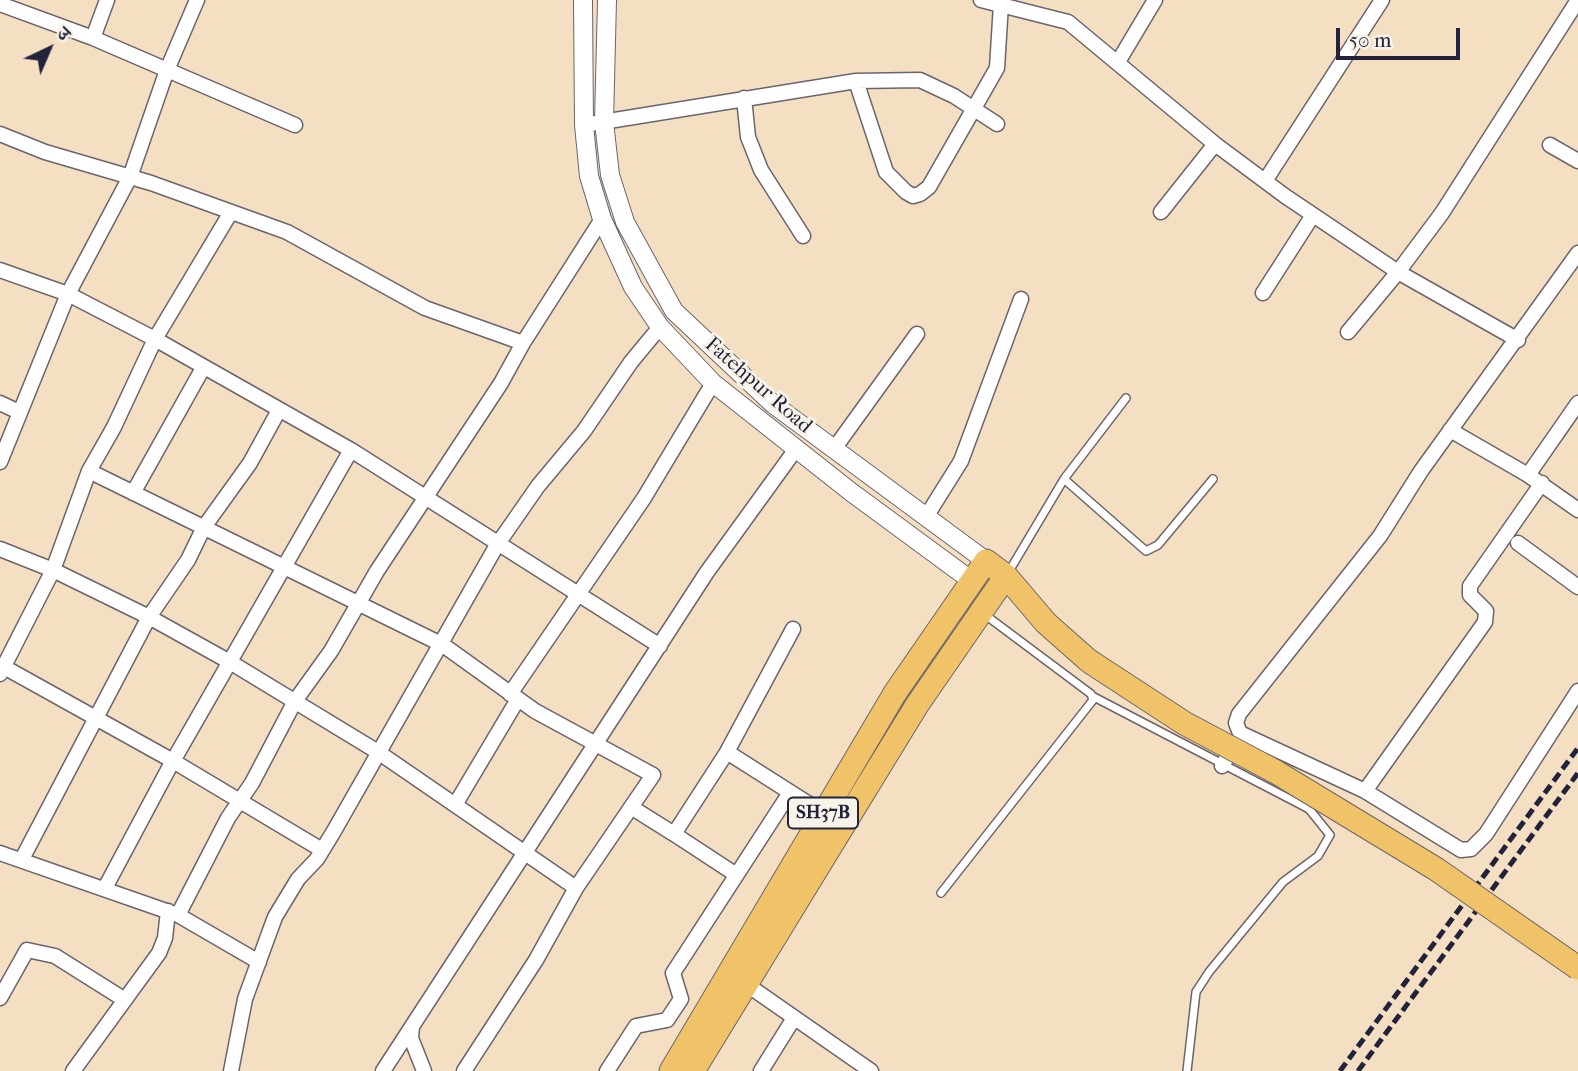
<!DOCTYPE html>
<meta charset="utf-8">
<style>
body{margin:0}
#map{position:relative;width:1578px;height:1071px;overflow:hidden;background:#f4dfc3;font-family:"IM FELL French Canon","Noto Serif Devanagari",serif}
canvas{display:block}
.north{position:absolute;left:14px;top:14px;width:70px;height:70px;-webkit-text-stroke:5px #f7f3e8;paint-order:stroke;rotate:44deg;font-size:19px;font-weight:700;line-height:28px;text-align:center;color:#22223b}
.north::after{content:'';display:block;margin:auto;width:24px;height:32px;background:#22223b;clip-path:polygon(50% 0,100% 100%,50% 72%,0 100%)}
.scale{position:absolute;left:1336px;top:28px;width:124px;height:32px;box-sizing:border-box;border:4px solid #22223b;border-top:0;padding-left:9px;font-size:21px;line-height:24px;white-space:nowrap;color:#22223b;-webkit-text-stroke:5px #f7f3e8;paint-order:stroke}
</style>
<div id="map">
<canvas width="1578" height="1071"></canvas>
<div class="north">उ</div>
<div class="scale">50 m</div>
</div>
<script>
const ctx = document.querySelector('canvas').getContext('2d');
ctx.lineJoin = 'round';
const toPath = rows => new Path2D(rows.map(r => 'M' + r).join(''));
function trace(path, color, width, dash) { ctx.strokeStyle = color; ctx.lineWidth = width; ctx.lineCap = dash ? 'butt' : 'round'; ctx.setLineDash(dash || []); ctx.stroke(path); }
function write(font, color, halo, rows, align = 'center') {
  ctx.font = font + ' "IM FELL French Canon",serif'; ctx.lineWidth = 6; ctx.setLineDash([]); ctx.textBaseline = 'middle'; ctx.strokeStyle = halo; ctx.fillStyle = color; for (const [text, x, y, turn = 0] of rows) {
    ctx.save(); ctx.translate(x, y); ctx.rotate((+turn || 0) * Math.PI / 180); ctx.textAlign = isNaN(turn) ? turn : align; if (halo) ctx.strokeText(text, 0, 0); ctx.fillText(text, 0, 0); ctx.restore();
  }
}
const service = toPath([
 [1064,479,1146,551,1158,545,1213,479],
 [1008,573,1064,479,1126,398],
 [1094,697,1309,809,1330,835,1318,856,1283,882,1209,972,1196,992,1187,1071],
 [941,893,1093,700,1091,694,984,614]
]);
const minor = toPath([
 [981,0,1068,22,1215,144,1285,196,1398,272,1442,213,1578,0],
 [0,4,93,38,295,125],
 [93,38,107,0],
 [1118,62,1155,0],
 [856,81,886,172,906,192,913,196,920,194,929,187,997,68,1001,4],
 [744,98,748,137,761,170,803,236],
 [584,125,856,81,920,80,954,96,997,124],
 [0,134,45,152,151,183,287,232,425,308,523,343],
 [1550,145,1578,161],
 [1265,181,1382,0],
 [1161,212,1215,144],
 [1578,253,1421,471,1380,536,1239,714,1236,723,1240,733,1365,791,1461,850,1471,849,1486,834,1578,691],
 [0,270,68,294,155,339,351,450,660,646],
 [1263,293,1313,215],
 [1348,332,1398,272,1518,340],
 [0,403,19,412],
 [1450,430,1528,475,1578,510],
 [834,449,917,334],
 [0,462,68,294,130,177,167,70,197,0],
 [89,471,443,645,535,711,653,775,576,888,536,960,464,1071],
 [1528,475,1578,403],
 [133,493,203,368],
 [926,517,961,461,1021,299],
 [1518,543,1578,587],
 [0,549,53,570,149,617,230,662,378,752,576,888],
 [4,667,173,761,322,850],
 [0,674,53,570,89,471,114,427,155,339,231,212],
 [510,694,644,498,713,383],
 [727,752,793,629],
 [1222,766,1235,743],
 [1365,791,1485,622,1486,611,1470,595,1470,586,1542,483],
 [455,805,518,699],
 [631,807,674,834,727,752,823,813],
 [674,834,735,874],
 [0,853,178,915,259,962],
 [22,859,149,617,188,560,204,527,250,463,279,410],
 [105,888,169,768,351,450],
 [178,915,228,818,252,783,295,701,331,651,377,571,501,383,523,343,602,219],
 [746,984,871,1071],
 [0,998,27,950,55,956,125,1000],
 [412,1026,411,1038,424,1071],
 [73,1071,159,953,165,938,168,911],
 [231,1071,245,999,275,917,298,879,317,859,334,831,497,545,538,486,584,431,631,362,660,327],
 [383,1071,707,572,796,449],
 [607,1071,636,1026,667,1020,681,999,673,973,789,794],
 [761,1071,794,1018]
]);
const tertiary = toPath([
 [583,0,584,125,589,176,602,219,633,287,660,327,713,383,851,492,972,581],
 [607,0,604,122,610,175,625,222,674,311,773,404,986,561]
]);
const primary = toPath([
 [671,1071,895,693,986,561,1006,576,1046,623,1089,661],
 [693,1071,917,705,1006,576]
]);
trace(service, '#6c646b', 10);
trace(minor, '#6c646b', 17);
trace(tertiary, '#6c646b', 20);
trace(primary, '#6c646b', 25);
trace(service, '#fff', 7);
trace(minor, '#fff', 14);
trace(tertiary, '#fff', 18);
trace(primary, '#f1c369', 23);
trace(toPath([
 [1340,1071,1578,748],
 [1358,1071,1578,773]
]), '#22223b', 5, [10, 5]);
const primaryBridge = toPath([
 [1089,661,1184,723,1276,772,1436,869,1578,968]
]);
trace(primaryBridge, '#6c646b', 25, []);
trace(primaryBridge, '#f1c369', 23);
for (const [x, y, w] of [
 [823,813,70]
]) { const box = new Path2D(); box.roundRect(x - w / 2, y - 15.5, w, 31, 5); ctx.fillStyle = '#f7f3e8'; ctx.fill(box); trace(box, '#22223b', 2); }
write('bold 19px', '#22223b', null, [
 ["SH37B",823,813]
]);
write('21px', '#22223b', '#f7f3e8', [
 ["Fatehpur Road",758,386,41]
]);
</script>
